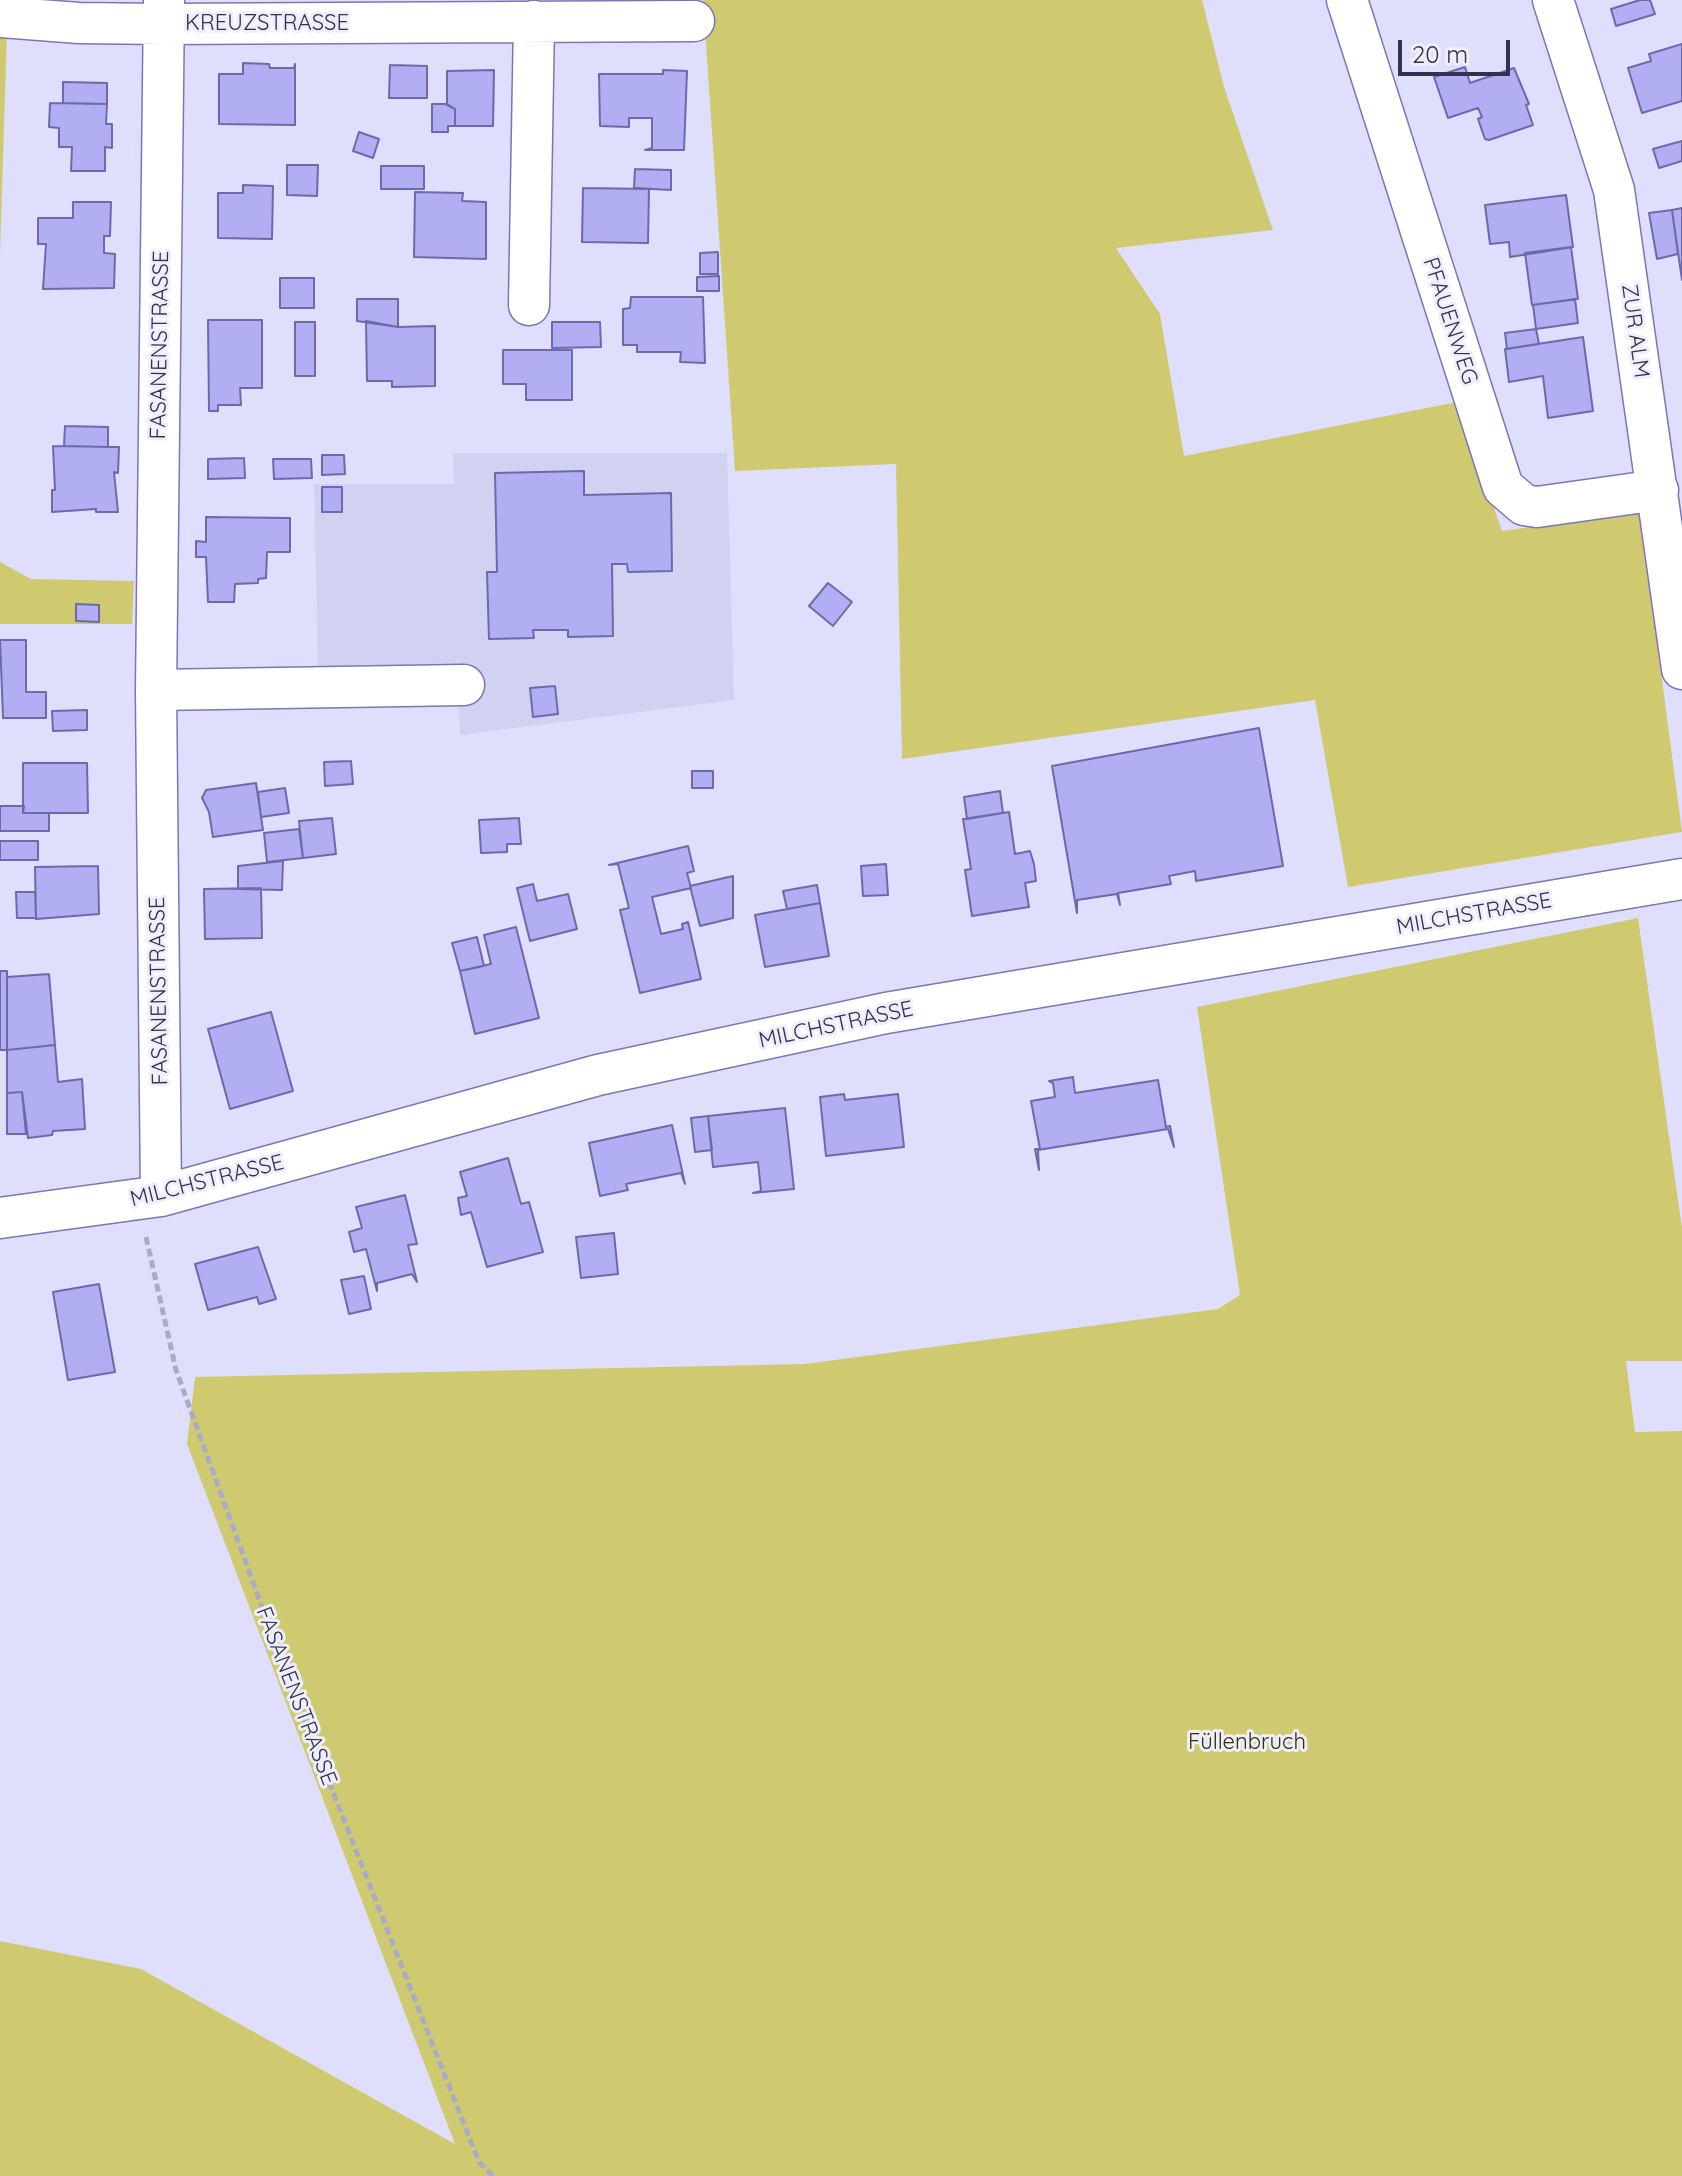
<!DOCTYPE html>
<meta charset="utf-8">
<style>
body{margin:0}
#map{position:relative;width:1682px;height:2176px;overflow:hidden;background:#dfdffd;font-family:Quicksand,sans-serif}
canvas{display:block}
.scale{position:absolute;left:1398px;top:40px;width:112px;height:36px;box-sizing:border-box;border:4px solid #33314e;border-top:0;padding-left:10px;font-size:24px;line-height:28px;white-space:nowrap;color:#33314e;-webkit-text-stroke:6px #eeeefd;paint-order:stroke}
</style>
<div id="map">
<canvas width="1682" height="2176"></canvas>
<div class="scale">20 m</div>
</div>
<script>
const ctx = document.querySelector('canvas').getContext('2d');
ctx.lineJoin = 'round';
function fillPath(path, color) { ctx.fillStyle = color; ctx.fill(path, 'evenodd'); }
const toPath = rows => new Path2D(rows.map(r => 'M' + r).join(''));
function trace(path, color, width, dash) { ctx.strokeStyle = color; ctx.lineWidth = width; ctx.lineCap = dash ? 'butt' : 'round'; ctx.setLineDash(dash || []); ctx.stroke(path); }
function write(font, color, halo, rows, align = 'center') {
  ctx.font = font + ' Quicksand,sans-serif'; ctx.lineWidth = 6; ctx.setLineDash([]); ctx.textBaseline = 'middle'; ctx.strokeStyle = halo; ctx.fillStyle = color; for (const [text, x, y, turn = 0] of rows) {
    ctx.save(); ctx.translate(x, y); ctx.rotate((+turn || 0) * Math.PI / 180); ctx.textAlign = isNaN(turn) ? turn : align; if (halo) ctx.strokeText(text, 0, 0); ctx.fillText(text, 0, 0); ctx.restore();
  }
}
fillPath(toPath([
 [453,453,727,453,734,700,460,735,457,666,318,669,314,484,454,484]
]), '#d1d1f1');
fillPath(toPath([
 [703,0,1202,0,1224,87,1273,230,1116,248,1160,314,1184,456,1457,402,1502,531,1640,512,1682,832,1348,887,1315,700,902,759,896,464,735,471],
 [7,32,0,255,0,33],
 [0,562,31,579,134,581,132,624,0,624],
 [1638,918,1682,1228,1682,1361,1626,1361,1635,1432,1682,1431,1682,2176,0,2176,0,1941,141,1969,455,2144,187,1444,195,1377,805,1364,1218,1309,1240,1295,1197,1007]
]), '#cfca70');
const building = toPath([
 [1640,0,1650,0,1655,14,1616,26,1611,9,1640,0],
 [1682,44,1682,101,1642,113,1628,68,1651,61,1649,54,1682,44],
 [243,63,269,64,270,68,294,68,295,64,295,125,219,124,219,74,243,74,243,63],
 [390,65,427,66,427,98,389,98,390,65],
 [1465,67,1470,83,1514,68,1529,104,1526,105,1533,125,1489,140,1485,139,1478,119,1482,117,1478,108,1448,118,1434,77,1465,67],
 [494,70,493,126,455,126,455,109,447,105,447,71,494,70],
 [663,70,687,71,684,150,645,150,652,148,652,118,629,118,629,127,600,126,599,74,663,74,663,70],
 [63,82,107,83,107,104,63,103,63,82],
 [50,103,107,104,106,124,112,124,112,148,105,147,105,171,71,171,72,147,59,147,59,128,49,127,50,103],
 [432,104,447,104,455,109,455,126,448,126,448,132,432,132,432,104],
 [359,132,379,139,373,158,353,151,359,132],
 [1682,141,1682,161,1659,168,1653,149,1682,141],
 [287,165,318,165,317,196,287,195,287,165],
 [381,166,424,166,424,189,381,189,381,166],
 [635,169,671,170,671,190,634,188,635,169],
 [243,185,273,186,272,239,218,238,218,193,243,193,243,185],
 [583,188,649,189,648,243,582,242,583,188],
 [415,192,463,193,462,201,486,202,486,259,414,257,415,192],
 [1566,195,1573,247,1510,257,1509,242,1490,244,1485,205,1566,195],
 [73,202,111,202,110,236,104,236,104,253,115,254,114,288,43,289,46,244,38,244,38,218,73,218,73,202],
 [1682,208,1682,280,1672,210,1682,208],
 [1672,210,1678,254,1657,259,1649,213,1672,210],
 [1571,247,1578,299,1532,305,1525,253,1571,247],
 [718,252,718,274,700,274,700,253,718,252],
 [719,276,719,291,697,291,697,277,719,276],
 [280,278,314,278,314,308,280,308,280,278],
 [631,297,703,297,705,363,680,362,681,352,637,352,637,345,623,345,623,309,630,308,631,297],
 [357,299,398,299,398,327,357,321,357,299],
 [1575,299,1578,323,1536,329,1533,305,1575,299],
 [208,320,262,320,262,388,240,388,241,405,218,405,218,411,209,411,208,320],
 [366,321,398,327,435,326,435,386,392,387,392,381,367,381,366,321],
 [295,322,315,322,315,376,295,376,295,322],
 [552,322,600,322,601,347,552,348,552,322],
 [1536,329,1539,344,1507,349,1505,333,1536,329],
 [1583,337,1593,411,1548,418,1543,376,1509,382,1505,349,1583,337],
 [503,350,572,350,572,400,526,400,526,384,503,384,503,350],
 [65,426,108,427,108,447,64,446,65,426],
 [53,446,119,447,118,473,114,472,118,512,96,512,96,509,52,512,52,490,55,490,53,446],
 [322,455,344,455,345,474,322,475,322,455],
 [244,458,245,478,208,479,208,459,244,458],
 [273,459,311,459,312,478,274,479,273,459],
 [584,471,584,495,671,493,672,571,628,572,627,564,612,564,613,636,568,637,568,630,533,630,534,638,489,639,487,572,497,572,495,473,584,471],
 [322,487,342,487,342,512,322,512,322,487],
 [206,517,290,518,290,552,267,552,266,578,258,579,258,583,235,584,234,602,208,602,206,557,196,557,196,541,206,542,206,517],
 [828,583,852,602,833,626,809,606,828,583],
 [76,604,99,605,99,622,76,621,76,604],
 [0,640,26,640,26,692,46,692,46,718,3,718,0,640],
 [555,686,558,714,533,717,530,688,555,686],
 [87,710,87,730,53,731,52,711,87,710],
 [1259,728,1283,866,1196,881,1195,871,1169,876,1171,884,1118,893,1120,905,1117,894,1077,900,1077,913,1052,766,1259,728],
 [351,761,353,784,325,786,324,762,351,761],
 [23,763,87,763,88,813,23,813,23,763],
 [692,771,713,771,713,788,692,788,692,771],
 [256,783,263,830,213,837,209,812,202,798,206,790,256,783],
 [285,788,289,813,261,817,258,792,285,788],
 [1000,791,1003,813,967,819,964,797,1000,791],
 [0,806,24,806,23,813,49,813,49,831,0,831,0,806],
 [1009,812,1015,854,1030,851,1034,864,1036,881,1025,883,1029,907,972,916,965,870,971,869,963,819,1009,812],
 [332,818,336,854,303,858,299,821,332,818],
 [519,818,521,844,507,844,507,852,481,853,479,820,519,818],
 [299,829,303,858,267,862,264,833,299,829],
 [0,841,38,841,38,860,0,860,0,841],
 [688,846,694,871,687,873,691,888,652,897,661,934,683,929,682,924,688,922,701,979,640,993,620,910,629,908,618,864,609,865,688,846],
 [283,861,282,890,238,889,238,866,283,861],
 [886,864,888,895,863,896,861,866,886,864],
 [98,866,99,914,36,919,35,867,98,866],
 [733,876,733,918,700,926,690,886,733,876],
 [533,884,537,901,568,894,577,929,530,941,517,888,533,884],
 [817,885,820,903,787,909,783,891,817,885],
 [261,888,262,938,205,939,204,889,261,888],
 [16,892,35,892,36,918,17,918,16,892],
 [820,903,829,956,765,967,755,915,820,903],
 [516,927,539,1018,475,1034,460,971,491,964,484,935,516,927],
 [477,937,484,966,460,971,452,943,477,937],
 [0,971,7,971,7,1050,0,1050,0,971],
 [49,974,55,1045,7,1050,7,977,49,974],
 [271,1012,293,1091,230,1109,208,1029,271,1012],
 [55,1045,58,1082,82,1079,85,1129,53,1131,52,1135,28,1138,22,1092,7,1093,7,1050,55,1045],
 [1073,1077,1075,1093,1158,1080,1166,1127,1170,1126,1174,1147,1168,1129,1038,1150,1039,1170,1035,1149,1040,1149,1031,1101,1055,1097,1053,1083,1049,1081,1073,1077],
 [22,1092,26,1134,7,1134,7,1093,22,1092],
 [844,1094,845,1100,898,1094,904,1147,826,1156,820,1097,844,1094],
 [785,1108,794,1189,753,1193,761,1191,758,1162,713,1167,708,1116,785,1108],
 [708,1116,712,1150,695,1152,691,1118,708,1116],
 [672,1125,685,1184,681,1173,626,1184,628,1190,600,1196,589,1143,672,1125],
 [508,1158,521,1204,529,1202,543,1252,487,1267,471,1212,461,1215,458,1198,467,1196,460,1172,508,1158],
 [405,1195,417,1244,408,1245,417,1282,412,1274,377,1283,377,1291,366,1249,354,1252,349,1232,362,1228,356,1207,405,1195],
 [614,1233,618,1274,581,1278,576,1237,614,1233],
 [258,1247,276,1299,259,1304,257,1297,208,1310,195,1264,258,1247],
 [364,1276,371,1309,349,1314,341,1280,364,1276],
 [99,1284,115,1372,68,1380,53,1292,99,1284]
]);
fillPath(building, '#b1aef4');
trace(building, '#6d69aa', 2);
const minor = toPath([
 [1347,0,1503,487,1524,505,1537,507,1658,490],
 [1553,0,1614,190,1682,669],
 [0,17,79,23,163,24,694,21],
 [529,305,534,21],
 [156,690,464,685],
 [161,1196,156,690,164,0],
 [0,1218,161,1196,598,1075,886,1013,1682,879]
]);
trace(minor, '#7a76b8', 43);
trace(toPath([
 [146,1237,176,1370,286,1673,479,2162,493,2176]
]), '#ababc8', 5, [8, 4]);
trace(minor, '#fff', 40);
write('22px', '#33314e', '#eeeefd', [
 ["KREUZSTRASSE",267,23],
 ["PFAUENWEG",1450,321,72],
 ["ZUR ALM",1635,331,82],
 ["FASANENSTRASSE",160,345,-89],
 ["MILCHSTRASSE",1474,914,-10],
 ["FASANENSTRASSE",159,991,-91],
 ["MILCHSTRASSE",836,1025,-12],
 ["MILCHSTRASSE",207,1181,-14],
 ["FASANENSTRASSE",296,1696,69]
]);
write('22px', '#353201', '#eeeefd', [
 ["Füllenbruch",1247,1742]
]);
</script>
